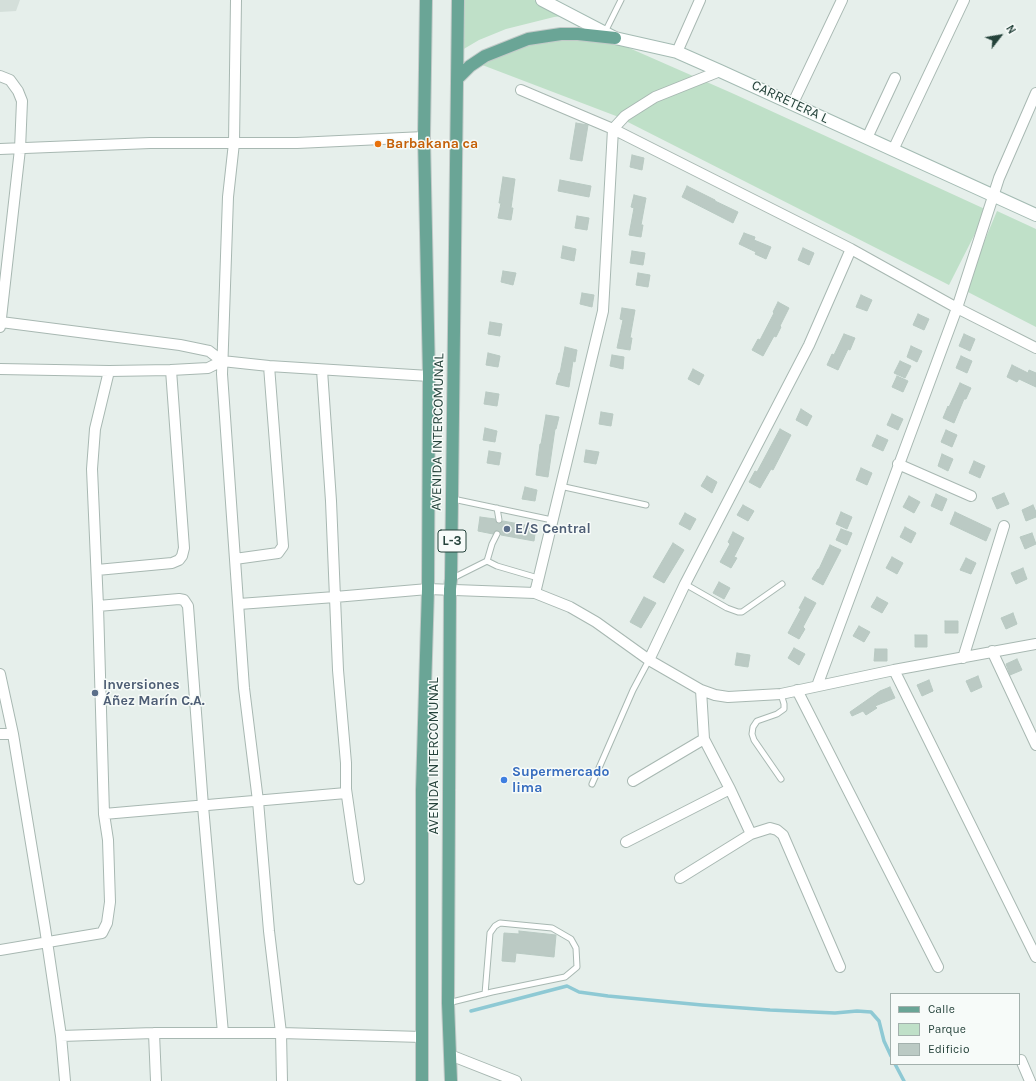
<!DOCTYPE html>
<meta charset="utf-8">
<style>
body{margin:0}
#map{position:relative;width:1036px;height:1081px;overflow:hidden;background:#e6efeb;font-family:Karla,sans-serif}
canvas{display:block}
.legend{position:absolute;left:890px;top:993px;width:130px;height:72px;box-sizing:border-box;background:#f7fbf9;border:1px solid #a3b1ad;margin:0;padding:5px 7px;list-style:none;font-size:12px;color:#24423a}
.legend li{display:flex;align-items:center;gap:8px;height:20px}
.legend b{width:20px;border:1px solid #a3b1ad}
.north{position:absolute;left:980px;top:16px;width:40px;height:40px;-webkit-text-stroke:3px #f7fbf9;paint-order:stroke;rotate:59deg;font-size:11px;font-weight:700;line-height:16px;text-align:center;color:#24423a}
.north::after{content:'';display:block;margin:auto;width:14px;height:18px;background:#24423a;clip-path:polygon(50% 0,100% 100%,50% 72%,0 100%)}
</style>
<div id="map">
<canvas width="1036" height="1081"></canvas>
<ul class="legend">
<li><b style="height:5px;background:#6aa596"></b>Calle</li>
<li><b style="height:11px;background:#bfe0c8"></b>Parque</li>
<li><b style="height:11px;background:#bbcac4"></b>Edificio</li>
</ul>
<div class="north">N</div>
</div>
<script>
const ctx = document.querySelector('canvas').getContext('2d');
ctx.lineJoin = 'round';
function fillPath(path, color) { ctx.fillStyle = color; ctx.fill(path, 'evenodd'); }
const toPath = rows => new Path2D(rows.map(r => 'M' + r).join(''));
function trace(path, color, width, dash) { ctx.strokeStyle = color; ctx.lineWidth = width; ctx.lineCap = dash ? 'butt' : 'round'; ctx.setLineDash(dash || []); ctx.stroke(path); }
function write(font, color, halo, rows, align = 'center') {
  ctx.font = font + ' Karla,sans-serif'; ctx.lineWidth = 3; ctx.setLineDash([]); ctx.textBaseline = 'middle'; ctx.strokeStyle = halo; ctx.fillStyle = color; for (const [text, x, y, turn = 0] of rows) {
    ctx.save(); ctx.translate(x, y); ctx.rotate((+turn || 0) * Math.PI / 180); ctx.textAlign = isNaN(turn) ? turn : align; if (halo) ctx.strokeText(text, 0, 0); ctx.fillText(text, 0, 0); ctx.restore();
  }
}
fillPath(toPath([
 [0,0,20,0,16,11,0,12]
]), '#d4dfda');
fillPath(toPath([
 [464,0,534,0,563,11,563,16,554,17,506,29,479,40,462,50],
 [595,33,734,94,987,210,949,285,616,116,477,63,535,38],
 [997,211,1036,229,1036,327,964,290]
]), '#bfe0c8');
trace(toPath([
 [471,1011,567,986,579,992,608,996,702,1005,770,1010,835,1013,857,1011,871,1012,879,1021,884,1041,891,1056],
 [895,1064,904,1081]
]), '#8ec9d4', 3.5);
const building = toPath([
 [576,123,588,125,582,161,570,159,576,123],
 [632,155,644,158,642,170,630,167,632,155],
 [503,177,515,179,511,208,513,208,511,220,498,218,501,203,499,203,503,177],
 [560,180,591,186,589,197,558,191,560,180],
 [687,186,715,200,715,201,738,212,733,223,682,197,687,186],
 [634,195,646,198,641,225,643,225,641,237,629,235,634,208,631,207,634,195],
 [577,216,589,218,587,230,575,228,577,216],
 [744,233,755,237,754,240,771,247,766,259,755,254,756,252,739,244,744,233],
 [563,246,576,249,574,261,561,258,563,246],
 [803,248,814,253,809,265,798,260,803,248],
 [632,251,645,253,643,265,630,263,632,251],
 [503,271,516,273,513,285,501,282,503,271],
 [638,273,650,275,648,287,636,285,638,273],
 [582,293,594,295,592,307,580,304,582,293],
 [861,295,872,300,867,311,856,307,861,295],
 [778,302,789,308,780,326,781,327,776,337,774,336,763,356,752,350,758,339,760,340,774,313,773,312,778,302],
 [622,308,635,310,630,338,632,338,630,350,617,348,623,320,620,319,622,308],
 [918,314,929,319,924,330,913,325,918,314],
 [490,322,502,324,500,336,488,334,490,322],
 [844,334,855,338,850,350,848,349,838,370,827,365,832,354,834,355,844,334],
 [964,334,975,339,970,351,959,346,964,334],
 [911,346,922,351,917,362,907,357,911,346],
 [565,347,577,350,575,362,573,361,569,387,556,384,559,373,560,373,565,347],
 [488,353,500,356,498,367,486,365,488,353],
 [612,355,624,357,623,369,610,366,612,355],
 [961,356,972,361,967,373,956,368,961,356],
 [900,361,911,366,905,378,894,373,900,361],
 [1012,365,1028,373,1029,370,1036,373,1036,387,1019,379,1017,382,1007,377,1012,365],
 [693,369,704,375,699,385,688,379,693,369],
 [897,376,908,381,903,392,892,387,897,376],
 [960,383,971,388,966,399,964,399,954,423,943,418,948,406,949,407,960,383],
 [486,392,499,394,497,406,484,404,486,392],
 [801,409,812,416,807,426,796,420,801,409],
 [601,412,613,414,611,426,599,424,601,412],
 [892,414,903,419,898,430,887,425,892,414],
 [546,415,559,417,556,429,555,429,548,477,536,475,540,444,541,444,546,415],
 [485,428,497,431,495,442,483,440,485,428],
 [780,429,791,435,773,470,771,469,760,488,749,482,755,471,757,472,780,429],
 [946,430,957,435,952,447,941,442,946,430],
 [877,435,888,440,883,451,872,446,877,435],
 [586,450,599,452,596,464,584,462,586,450],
 [489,451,501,453,499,465,487,463,489,451],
 [942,454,953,459,948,471,938,466,942,454],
 [974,461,985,466,980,478,969,473,974,461],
 [861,468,872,473,867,485,856,480,861,468],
 [707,476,717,482,712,493,701,486,707,476],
 [525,487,537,490,535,501,522,499,525,487],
 [1004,493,1009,504,997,509,992,498,1004,493],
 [936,494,947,499,942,511,931,506,936,494],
 [909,496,920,502,914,513,903,507,909,496],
 [743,505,754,511,748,521,737,515,743,505],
 [1033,505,1036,512,1036,517,1026,521,1022,510,1033,505],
 [841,512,852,517,847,529,836,524,841,512],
 [955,512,991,529,986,541,950,524,955,512],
 [685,513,696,519,690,530,679,524,685,513],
 [480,517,495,519,498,524,501,523,503,521,536,527,534,541,501,535,500,532,497,530,493,534,478,531,480,517],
 [905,527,916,533,911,543,900,537,905,527],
 [841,529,852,533,847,545,836,540,841,529],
 [733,532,744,538,734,557,737,558,731,568,720,562,730,544,728,542,733,532],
 [1032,533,1036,544,1025,549,1020,537,1032,533],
 [673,543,684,550,664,583,653,577,673,543],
 [830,545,841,550,823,585,812,579,818,569,819,569,830,545],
 [892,557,903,563,897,574,886,568,892,557],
 [966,558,976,563,971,574,960,570,966,558],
 [1023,568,1027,579,1016,584,1011,573,1023,568],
 [719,582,730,588,724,599,713,593,719,582],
 [644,597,656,603,641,628,630,622,644,597],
 [805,597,816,603,803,627,805,629,799,639,788,633,801,609,799,608,805,597],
 [877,597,888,603,882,613,871,607,877,597],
 [1013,613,1017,624,1006,629,1001,618,1013,613],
 [945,621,958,621,958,633,945,633,945,621],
 [859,626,870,632,864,642,853,636,859,626],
 [915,635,927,635,927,647,915,647,915,635],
 [794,648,805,654,799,665,788,658,794,648],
 [875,649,887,649,887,661,874,661,875,649],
 [737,653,750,655,748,667,735,665,737,653],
 [1017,659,1022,670,1010,675,1006,664,1017,659],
 [978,676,982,687,971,692,966,681,978,676],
 [929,680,933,691,922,696,917,685,929,680],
 [890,687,895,698,875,706,877,708,866,715,863,711,852,716,850,712,880,691,890,687],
 [519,931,556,935,554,957,516,953,515,962,502,961,504,933,519,934,519,931]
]);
fillPath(building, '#bbcac4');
trace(building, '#b8c9c2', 1);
const lane = toPath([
 [605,32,621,0],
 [560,486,646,505],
 [453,499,552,520],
 [497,508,499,520],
 [487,561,497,566,538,578],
 [451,579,487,561,492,544,497,534],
 [685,584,727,608,738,612,742,612,782,584],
 [781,779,754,740,752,734,753,727,757,721,777,714,784,709,784,704,781,694],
 [592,784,633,690,649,660],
 [448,1003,492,992,565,977,577,967,576,948,571,939,552,928,500,923,495,926,490,933,485,994]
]);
const street = toPath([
 [236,0,234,143,228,197,222,374,244,688,258,801,269,931,281,1033,282,1081],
 [677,52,700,0],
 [0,76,10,80,18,91,22,101,20,149,0,327],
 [521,90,613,129,851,249,957,308,1036,348],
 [793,103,842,0],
 [867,138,895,78],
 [0,149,150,143,297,143,424,137],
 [893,150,964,0],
 [1,322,180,345,209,351,222,361,269,366,429,376],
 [0,369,109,371,171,370,208,368,222,361],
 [322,370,331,501,338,670,346,763,346,789,359,879],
 [898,464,971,496],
 [235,559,278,553,283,546,269,366],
 [97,570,172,563,179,560,182,556,184,548,171,370],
 [535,593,603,311,613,129,625,116,655,97,720,71],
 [239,604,335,597,428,589,535,593,570,607,596,622,649,660,701,690,715,695,728,697,781,694,894,670,1036,644],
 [98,606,179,599,184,600,188,606,203,806,223,1033],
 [992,651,1036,745],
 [963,658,1004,526],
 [649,660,685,584,809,345,851,249],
 [894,670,1036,957],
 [0,674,13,734,45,928,61,1036,65,1081],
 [817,686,957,308,999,178,1036,93],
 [701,690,704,739,730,789,751,834],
 [797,690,938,967],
 [0,734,13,734],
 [633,781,704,739],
 [104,814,346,793],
 [626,842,730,789],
 [680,878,751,834,770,828,777,830,783,835,840,967],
 [0,950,102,933,107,923,110,902,108,840,104,814,98,606,92,469,95,429,109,371],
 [154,1033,156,1081],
 [61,1036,154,1033,281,1033,422,1037],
 [450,1055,516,1081],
 [1021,1060,1030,1081]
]);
const secondary = toPath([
 [542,0,615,38,677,52,720,71,1036,215]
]);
const primary = toPath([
 [458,78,470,66,485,56,528,39,561,34,578,34,615,38],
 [422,1081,422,790,428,589,429,376,424,137,426,0],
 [451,1081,448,1003,450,589,451,579,458,0]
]);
trace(lane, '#a8b8b2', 7);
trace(street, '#a8b8b2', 12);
trace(secondary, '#a4bbb3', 14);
trace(primary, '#c2cac8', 14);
trace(lane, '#fff', 5);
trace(street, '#fff', 10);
trace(secondary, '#fff', 12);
trace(primary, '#6aa596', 12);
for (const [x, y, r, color] of [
 [378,144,4,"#e8710a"],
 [507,529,4,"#5c6f8a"],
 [95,693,4,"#5c6f8a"],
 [504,780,4,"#3f7fe0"]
]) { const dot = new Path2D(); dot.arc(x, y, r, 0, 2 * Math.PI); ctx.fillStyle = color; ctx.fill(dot); trace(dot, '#f7fbf9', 1.5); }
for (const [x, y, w] of [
 [452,541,28]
]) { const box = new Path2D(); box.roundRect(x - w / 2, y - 11, w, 22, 3); ctx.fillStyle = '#f7fbf9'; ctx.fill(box); trace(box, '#24423a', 1); }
write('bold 13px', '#24423a', null, [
 ["L-3",452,541]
]);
write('14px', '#24423a', '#f7fbf9', [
 ["CARRETERA L",790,102,25],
 ["AVENIDA INTERCOMUNAL",438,432,-89],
 ["AVENIDA INTERCOMUNAL",434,756,-90]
]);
write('bold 14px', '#c56008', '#f7fbf9', [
 ["Barbakana ca",386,144]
], 'left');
write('bold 14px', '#4e5e75', '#f7fbf9', [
 ["E/S Central",515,529],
 ["Inversiones",103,685],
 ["Áñez Marín C.A.",103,701]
], 'left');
write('bold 14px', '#366cbe', '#f7fbf9', [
 ["Supermercado",512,772],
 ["lima",512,788]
], 'left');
</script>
